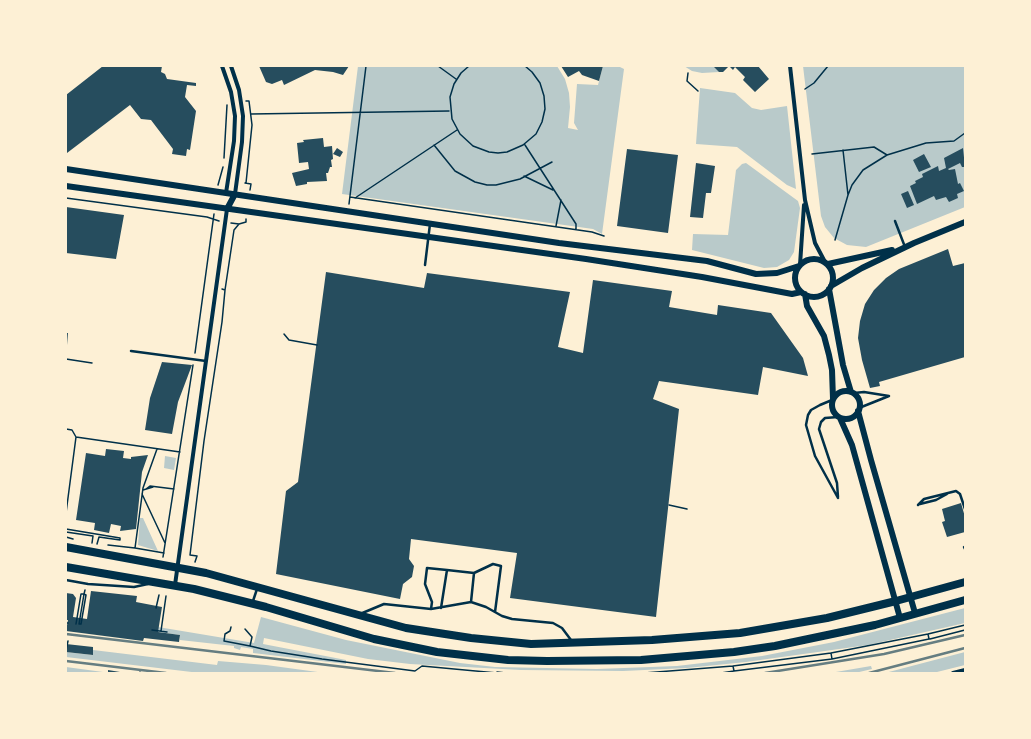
<!DOCTYPE html>
<style>
body{margin:0}
#map{position:relative;width:1031px;height:739px;overflow:hidden;background:#fdf0d5;font-family:Arial,sans-serif}
canvas{display:block}
.frame{position:absolute;inset:0;border:67px solid #fdf0d5;pointer-events:none}
</style>
<div id="map">
<canvas width="1031" height="739"></canvas>
<div class="frame"></div>
</div>
<script>
const ctx = document.querySelector('canvas').getContext('2d');
ctx.lineJoin = 'round';
function fillPath(path, color) { ctx.fillStyle = color; ctx.fill(path, 'evenodd'); }
const toPath = rows => new Path2D(rows.map(r => 'M' + r).join(''));
function trace(path, color, width, dash) { ctx.strokeStyle = color; ctx.lineWidth = width; ctx.lineCap = dash ? 'butt' : 'round'; ctx.setLineDash(dash || []); ctx.stroke(path); }
fillPath(toPath([
 [358,66,557,66,565,79,569,93,570,107,568,128,578,130,574,123,577,84,598,85,603,66,618,66,624,69,602,234,593,229,342,194],
 [684,66,713,66,719,72,702,73,692,71],
 [803,66,965,66,965,207,866,247,847,245,834,238,825,227,821,216],
 [700,88,735,93,752,108,761,110,787,106,796,189,787,185,737,147,696,144],
 [746,163,798,201,800,208,794,252,789,260,777,267,764,268,692,250,693,234,728,235,736,170,742,164],
 [165,456,176,458,174,470,164,468],
 [140,518,143,518,158,551,138,545],
 [965,608,965,623,868,645,746,662,687,668,623,671,521,670,410,664,368,659,264,638,263,644,346,660,346,664,253,653,253,649,241,647,240,650,234,648,234,646,180,640,180,635,158,632,158,627,254,643,261,617,346,640,460,663,495,667,597,669,677,666,762,656,834,642],
 [93,650,217,665,218,661,266,665,325,673,200,673,66,657,66,652,93,655],
 [965,652,965,665,933,673,885,673],
 [871,666,872,669,855,673,830,673],
 [66,667,103,672,103,673,66,672]
]), '#b9caca');
fillPath(toPath([
 [103,66,162,66,161,72,165,74,167,79,196,83,196,86,187,85,185,97,196,111,190,150,187,149,186,156,172,154,173,149,151,120,141,119,130,105,67,153,66,95],
 [259,66,349,66,343,75,333,72,315,70,284,85,282,80,272,84,266,82],
 [561,66,603,66,599,81,582,75,579,71,568,77],
 [713,66,729,66,723,72,719,72],
 [729,66,758,66,769,79,755,92,743,80,745,77,735,67,733,70],
 [323,138,324,147,332,146,333,159,331,160,332,167,330,167,328,173,326,173,327,181,307,182,307,184,296,186,292,173,309,169,308,162,299,163,297,143,304,142,303,140],
 [337,148,343,152,340,157,333,154],
 [963,148,965,167,962,167,960,163,948,169,949,170,955,169,958,184,960,183,964,191,957,194,958,198,949,202,946,197,936,200,934,196,917,204,910,186,916,183,915,181,923,177,922,174,938,166,939,171,946,168,944,158],
 [627,149,678,155,668,233,617,226],
 [924,154,931,167,919,172,913,160],
 [696,163,715,166,711,193,706,193,703,218,690,217],
 [908,191,914,205,907,208,901,194],
 [66,207,124,215,116,259,66,253],
 [948,249,953,266,965,263,965,357,879,382,880,386,870,388,862,360,858,338,860,321,865,304,874,290,886,278,899,269],
 [326,272,424,288,427,273,570,292,558,347,583,353,593,280,672,291,669,307,717,315,718,305,771,313,803,358,808,376,763,367,758,395,659,381,653,399,679,409,656,617,510,598,517,553,411,539,409,559,414,566,412,577,403,584,400,599,276,574,286,491,298,482],
 [66,333,68,333,67,345,66,345],
 [162,362,192,365,178,402,172,434,145,430,150,398],
 [106,449,124,451,123,458,131,459,131,457,148,455,142,472,136,529,120,531,121,526,111,524,109,533,94,530,95,523,76,520,86,453,105,456],
 [961,503,965,517,965,532,947,537,942,522,945,521,942,509],
 [91,591,137,596,136,602,162,607,158,632,180,635,179,642,144,638,143,641,66,631,68,620,66,620,66,593,73,594,76,598,73,617,87,619],
 [66,644,93,647,93,655,66,652],
 [108,670,120,672,120,673,108,672]
]), '#264d5e');
trace(toPath([
 [438,66,456,79],
 [469,66,461,73,454,84,450,97,452,119,460,134,473,146,489,152,498,153,507,152,523,145,536,134,542,122,545,109,544,96,540,83,532,72,525,66],
 [688,73,687,81,698,91],
 [805,89,814,83,828,66],
 [251,114,449,111],
 [434,145,455,171,475,182,487,185,496,185,520,179,552,162],
 [525,145,576,224,576,229],
 [812,154,874,147,887,155,863,170,852,185,848,195,843,150],
 [887,155,926,143,954,141,965,133],
 [224,158,227,105],
 [524,176,553,190],
 [245,183,251,184,250,190],
 [246,183,252,125,249,101,246,101],
 [218,185,223,167],
 [350,197,592,232,604,236],
 [66,198,207,217,219,221],
 [355,198,457,130],
 [349,204,366,66],
 [231,223,239,224],
 [556,226,561,200],
 [835,240,848,195],
 [225,290,234,230,239,224,246,222,246,219],
 [284,334,289,340,317,345],
 [195,353,214,214],
 [66,359,92,363],
 [66,429,72,430,76,437,180,452],
 [146,489,150,486,174,489],
 [143,490,153,487],
 [142,494,165,543],
 [669,505,687,509],
 [66,513,76,437],
 [66,529,120,538,120,540,99,537,97,544],
 [66,532,93,536,92,543],
 [66,537,73,539],
 [108,545,135,548,164,553],
 [135,548,143,488,157,449],
 [163,557,193,365],
 [195,562,197,556,190,555,204,441,222,322,225,290,222,289],
 [156,608,159,595],
 [66,623,68,623],
 [76,624,81,594,84,594,86,595,81,624,79,624,84,594,85,590],
 [231,627,230,631,225,634,224,641,250,646,252,637,245,629],
 [152,630,167,632],
 [161,631,166,596],
 [928,634,965,625],
 [930,639,965,630],
 [250,646,271,651,322,659,415,671,422,666,497,673],
 [66,650,68,641],
 [831,653,928,634,929,639,832,659],
 [733,666,831,653,832,659,734,671],
 [497,672,506,673],
 [140,673,140,672],
 [644,673,733,666,734,671,721,673]
]), '#003049', 1.5);
trace(toPath([
 [895,221,905,247],
 [425,265,430,224],
 [131,351,206,361],
 [854,393,864,392,889,396],
 [832,400,820,405,811,410,808,415,806,425,815,456,838,498],
 [859,408,889,396],
 [838,417,825,418,821,422,819,429,837,483,838,497],
 [920,504,936,500,947,494],
 [918,505,924,499,956,491,960,494,965,509],
 [964,547,965,549],
 [447,570,474,573,471,602],
 [474,573,493,564,501,566,495,612],
 [66,580,88,584,134,587,148,584],
 [253,601,257,589],
 [431,609,432,602,425,584,427,568,447,570,441,608],
 [360,614,384,604,431,609,471,602,486,607,502,616,512,619,553,623,562,628,571,640]
]), '#003049', 2.5);
trace(toPath([
 [222,66,231,92,235,116,234,141,226,193],
 [231,66,239,90,243,116,242,142,235,194],
 [790,66,805,200,815,243,825,262],
 [800,265,804,205],
 [175,585,227,209],
 [953,673,965,670]
]), '#003049', 4);
trace(toPath([
 [66,169,559,243,707,261,756,274,777,273,799,266],
 [66,186,586,259,702,277,792,294,801,292],
 [227,209,235,194],
 '795 278a19 19 0 1 1 38 0a19 19 0 1 1-38 0Z',
 [828,264,892,250],
 [831,286,862,268,914,243,965,222],
 [829,289,843,365,851,392],
 [805,294,807,306,824,336,829,355,832,370,833,399],
 '832 405a14 14 0 1 1 28 0a14 14 0 1 1-28 0Z',
 [858,411,871,460,915,613],
 [840,418,852,445,900,618]
]), '#003049', 6);
trace(toPath([
 [66,547,206,573,406,628,471,638,531,644,652,640,740,633,827,618,896,601,965,582],
 [66,567,194,589,266,607,374,639,437,652,508,660,547,661,641,660,734,652,775,646,875,625,965,600]
]), '#003049', 8);
trace(toPath([
 [66,634,395,673],
 [66,661,166,673],
 [765,673,884,654,965,635],
 [869,673,965,648]
]), '#657d81', 2.5);
</script>
